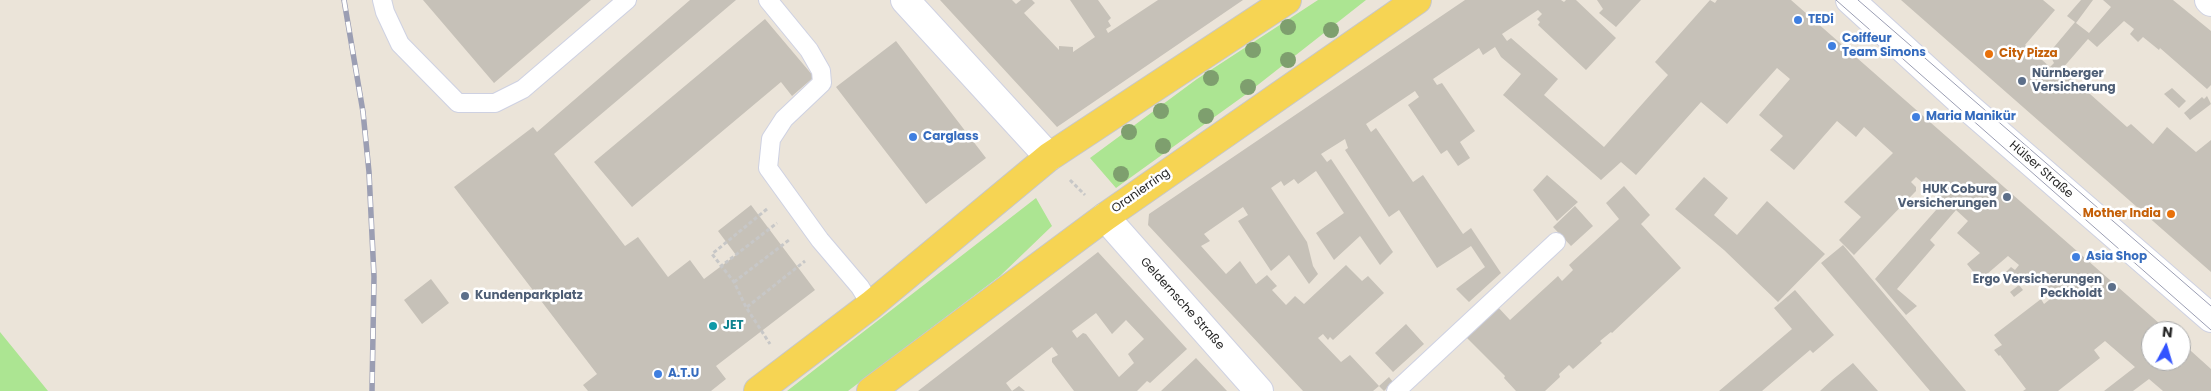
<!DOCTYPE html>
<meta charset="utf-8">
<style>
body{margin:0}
#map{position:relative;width:2211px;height:391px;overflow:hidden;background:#ebe4d9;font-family:Poppins,sans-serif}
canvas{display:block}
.north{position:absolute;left:2141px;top:321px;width:50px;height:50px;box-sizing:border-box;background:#fff;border:1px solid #a9a9a9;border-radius:50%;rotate:6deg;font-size:14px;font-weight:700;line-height:20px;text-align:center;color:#282828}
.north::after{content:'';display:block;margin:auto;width:18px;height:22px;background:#3253ff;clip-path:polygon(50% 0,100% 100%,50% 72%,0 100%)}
</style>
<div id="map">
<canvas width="2211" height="391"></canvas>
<div class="north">N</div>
</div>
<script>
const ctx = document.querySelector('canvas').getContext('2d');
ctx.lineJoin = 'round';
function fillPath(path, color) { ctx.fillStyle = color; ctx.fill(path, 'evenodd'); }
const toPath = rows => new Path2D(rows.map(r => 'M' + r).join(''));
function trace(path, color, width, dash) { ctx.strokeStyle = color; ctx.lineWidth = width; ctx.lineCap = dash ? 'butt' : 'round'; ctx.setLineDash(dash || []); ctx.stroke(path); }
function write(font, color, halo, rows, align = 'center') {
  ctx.font = font + ' Poppins,sans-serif'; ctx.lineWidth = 5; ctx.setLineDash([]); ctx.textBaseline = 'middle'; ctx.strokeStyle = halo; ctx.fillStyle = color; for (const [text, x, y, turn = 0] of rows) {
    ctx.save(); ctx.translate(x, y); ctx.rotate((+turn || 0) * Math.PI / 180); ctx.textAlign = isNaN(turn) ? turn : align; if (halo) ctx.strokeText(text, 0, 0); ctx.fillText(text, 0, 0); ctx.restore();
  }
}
fillPath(toPath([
 [1318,0,1366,0,1245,95,1116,188,1090,158,1197,79],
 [1036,198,1052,226,1000,276,848,391,787,391],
 [0,332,48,391,0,391]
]), '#ace592');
fillPath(toPath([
 [423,0,591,0,494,83],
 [690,0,736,0,554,154,625,246,638,237,668,277,690,260,704,279,736,255,718,231,751,205,815,290,716,366,726,379,711,391,588,391,583,385,597,374,454,187,533,127,537,132],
 [940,0,1012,0,1016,4,1021,0,1032,0,1035,3,1024,13,1059,50,1059,46,1073,47,1073,52,1095,37,1070,0,1098,0,1111,18,1108,21,1111,26,1106,29,1108,33,1158,0,1243,0,1057,127],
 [1465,0,1561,0,1564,2,1566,0,1576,0,1616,38,1586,70,1538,25,1540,22,1537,19,1542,14,1538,10,1502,34,1507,41,1511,38,1558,79,1544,95,1604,147,1668,75,1655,62,1710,0,1715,3,1717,0,1791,0,2168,331,2151,331,2151,361,2181,361,2181,342,2211,369,2211,391,2163,391,2149,379,2133,391,2104,391,2135,367,2105,341,2094,350,2100,358,2058,391,2023,391,2026,389,2000,355,1999,356,1994,350,2002,345,1994,335,2041,299,2044,304,2054,296,2031,275,2020,284,2006,272,2011,267,2015,270,2019,265,2008,256,1980,280,1967,264,1980,253,1957,233,1968,221,1956,210,1930,240,1935,245,1897,289,1917,306,1906,315,1875,279,1944,201,1916,177,1911,182,1916,187,1916,191,1854,255,1839,240,1861,217,1844,202,1893,153,1864,127,1856,137,1837,121,1794,170,1770,150,1783,136,1759,115,1790,79,1777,68,1727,124,1701,102,1636,175,1621,162,1601,180,1503,95,1521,74,1501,57,1495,47,1483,55,1479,48,1433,79,1437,85,1442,83,1475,131,1460,142,1470,158,1458,166,1447,150,1441,154,1408,105,1419,97,1415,91,1366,124,1371,132,1376,128,1413,182,1423,175,1463,234,1471,228,1501,273,1469,302,1456,289,1485,267,1471,246,1437,268,1399,210,1389,217,1345,150,1348,148,1345,139,1321,154,1327,162,1331,159,1393,252,1380,265,1360,236,1334,260,1316,233,1344,213,1316,171,1298,184,1294,179,1284,186,1281,181,1271,188,1307,242,1313,266,1318,274,1309,284,1289,255,1271,271,1238,221,1248,215,1243,207,1204,234,1210,241,1201,246,1226,274,1240,261,1256,284,1267,275,1277,286,1272,290,1286,305,1295,296,1304,304,1346,265,1362,281,1368,276,1384,293,1333,340,1330,337,1328,340,1323,334,1318,338,1341,362,1350,355,1379,386,1373,391,1303,391,1148,225,1149,214],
 [1597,0,1641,0,1616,27,1599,13,1603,9],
 [1901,0,2043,0,2055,10,2025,45,2050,67,2054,63,2049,53,2075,22,2067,16,2081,0,2093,0,2076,23,2089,33,2111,7,2103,0,2173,0,2211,31,2211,85,2207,89,2160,48,2159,50,2143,37,2138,42,2130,34,2134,29,2124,21,2097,47,2088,39,2062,69,2127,127,2131,124,2153,144,2167,127,2196,152,2211,140,2211,272],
 [765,19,814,77,792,96,781,82,632,207,594,162],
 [896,41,986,158,926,204,836,87],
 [2172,88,2186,101,2179,108,2164,94],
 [2207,96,2211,104,2190,120,2184,113,2202,97,2204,99],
 [1547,175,1578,202,1557,221,1533,190],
 [1704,177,1728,198,1714,215,1737,235,1767,201,1825,254,1778,302,1724,250,1675,209],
 [1624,186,1650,215,1641,224,1681,268,1612,333,1611,332,1600,341,1602,343,1573,369,1569,365,1559,374,1560,377,1545,391,1516,391,1504,378,1505,376,1465,336,1496,305,1510,320,1558,276,1562,281,1573,270,1569,265,1619,219,1606,203],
 [1575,206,1593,226,1571,246,1553,227],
 [1843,245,1966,391,1930,391,1821,263],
 [1098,252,1187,349,1150,383,1147,381,1137,391,1074,391,1052,362,1052,358,1058,355,1052,347,1006,383,1012,391,1019,386,1025,391,918,391],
 [1096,313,1112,334,1126,320,1144,339,1128,354,1134,363,1119,377,1086,334,1083,333,1077,338,1072,331],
 [431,279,449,303,422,324,404,300],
 [2019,285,2023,290,2014,297,2010,292],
 [1795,290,1834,335,1813,353,1810,350,1762,391,1719,391,1792,329,1774,308],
 [1406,324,1424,344,1393,372,1375,353],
 [1196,358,1227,391,1161,391],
 [1853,363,1878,391,1820,391,1832,380],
 [1389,377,1393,382,1384,391,1379,386]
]), '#c6c1b8');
const lane = toPath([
 [382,0,385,12,400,44,458,103,495,103,523,89,627,0],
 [768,0,809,50,821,71,822,83,784,119,771,139,768,168,820,240,860,287,871,305],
 [1396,391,1556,242]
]);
const street = toPath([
 [905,0,1049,157],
 [2209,0,2211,2],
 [1105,217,1259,391]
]);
const secondary = toPath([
 [1850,0,1963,103,2211,318]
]);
const primary = toPath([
 [758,391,871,305,1049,157,1287,0],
 [871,391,1105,217,1417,0]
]);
trace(lane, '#ced1e2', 20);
trace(street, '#ced1e2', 30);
trace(secondary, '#ced1e2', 30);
trace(primary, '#c7c7c7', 30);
trace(toPath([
 [1070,180,1085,195],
 [767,209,712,254,734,282,746,307,770,344],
 [720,267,777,223],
 [734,282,789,240],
 [747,307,805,261]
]), '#c7c7c7', 3, [4, 2.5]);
trace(lane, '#fff', 18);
trace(street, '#fff', 28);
trace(secondary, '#fff', 28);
trace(primary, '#f6d453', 28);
trace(toPath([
 [1836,0,2211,330],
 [1858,0,2211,306]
]), '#9b9eb3', 1);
const rail = toPath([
 [344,0,363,112,369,172,374,277,372,391]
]);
trace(rail, '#9b9eb3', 5.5);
trace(rail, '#fff', 4, [11]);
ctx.fillStyle = '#7e9f6e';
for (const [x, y] of [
 [1288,27],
 [1331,30],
 [1253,50],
 [1288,60],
 [1211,78],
 [1248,87],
 [1161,111],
 [1206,116],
 [1129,132],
 [1163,146],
 [1121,174]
]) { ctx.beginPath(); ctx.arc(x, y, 8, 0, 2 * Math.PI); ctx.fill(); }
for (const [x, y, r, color] of [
 [1798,20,5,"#3f7fe0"],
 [1832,46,5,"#3f7fe0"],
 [1989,54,5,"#e8710a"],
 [2022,81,5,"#5c6f8a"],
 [1916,117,5,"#3f7fe0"],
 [913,137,5,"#3f7fe0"],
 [2007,197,5,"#5c6f8a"],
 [2171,214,5,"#e8710a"],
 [2076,257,5,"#3f7fe0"],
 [2112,287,5,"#5c6f8a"],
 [465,296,5,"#5c6f8a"],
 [713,326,5,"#0f9aa8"],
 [658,374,5,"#3f7fe0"]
]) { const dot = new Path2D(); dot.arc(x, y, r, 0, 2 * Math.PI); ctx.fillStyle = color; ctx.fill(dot); trace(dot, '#fff', 2); }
write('bold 12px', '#366cbe', '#fff', [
 ["TEDi",1808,20],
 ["Coiffeur",1842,39],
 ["Team Simons",1842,53],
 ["Maria Manikür",1926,117],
 ["Carglass",923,137],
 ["Asia Shop",2086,257],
 ["A.T.U",668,374]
], 'left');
write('bold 12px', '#c56008', '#fff', [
 ["City Pizza",1999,54],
 ["Mother India",2161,214,"right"]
], 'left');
write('bold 12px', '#4e5e75', '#fff', [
 ["Nürnberger",2032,74],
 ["Versicherung",2032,88],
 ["HUK Coburg",1997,190,"right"],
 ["Versicherungen",1997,204,"right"],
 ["Ergo Versicherungen",2102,280,"right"],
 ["Peckholdt",2102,294,"right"],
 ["Kundenparkplatz",475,296]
], 'left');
write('12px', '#282828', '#fff', [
 ["Hülser Straße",2041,170,41],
 ["Oranierring",1141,191,-35],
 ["Geldernsche Straße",1182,304,48]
]);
write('bold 12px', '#0d838f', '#fff', [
 ["JET",723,326]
], 'left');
</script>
